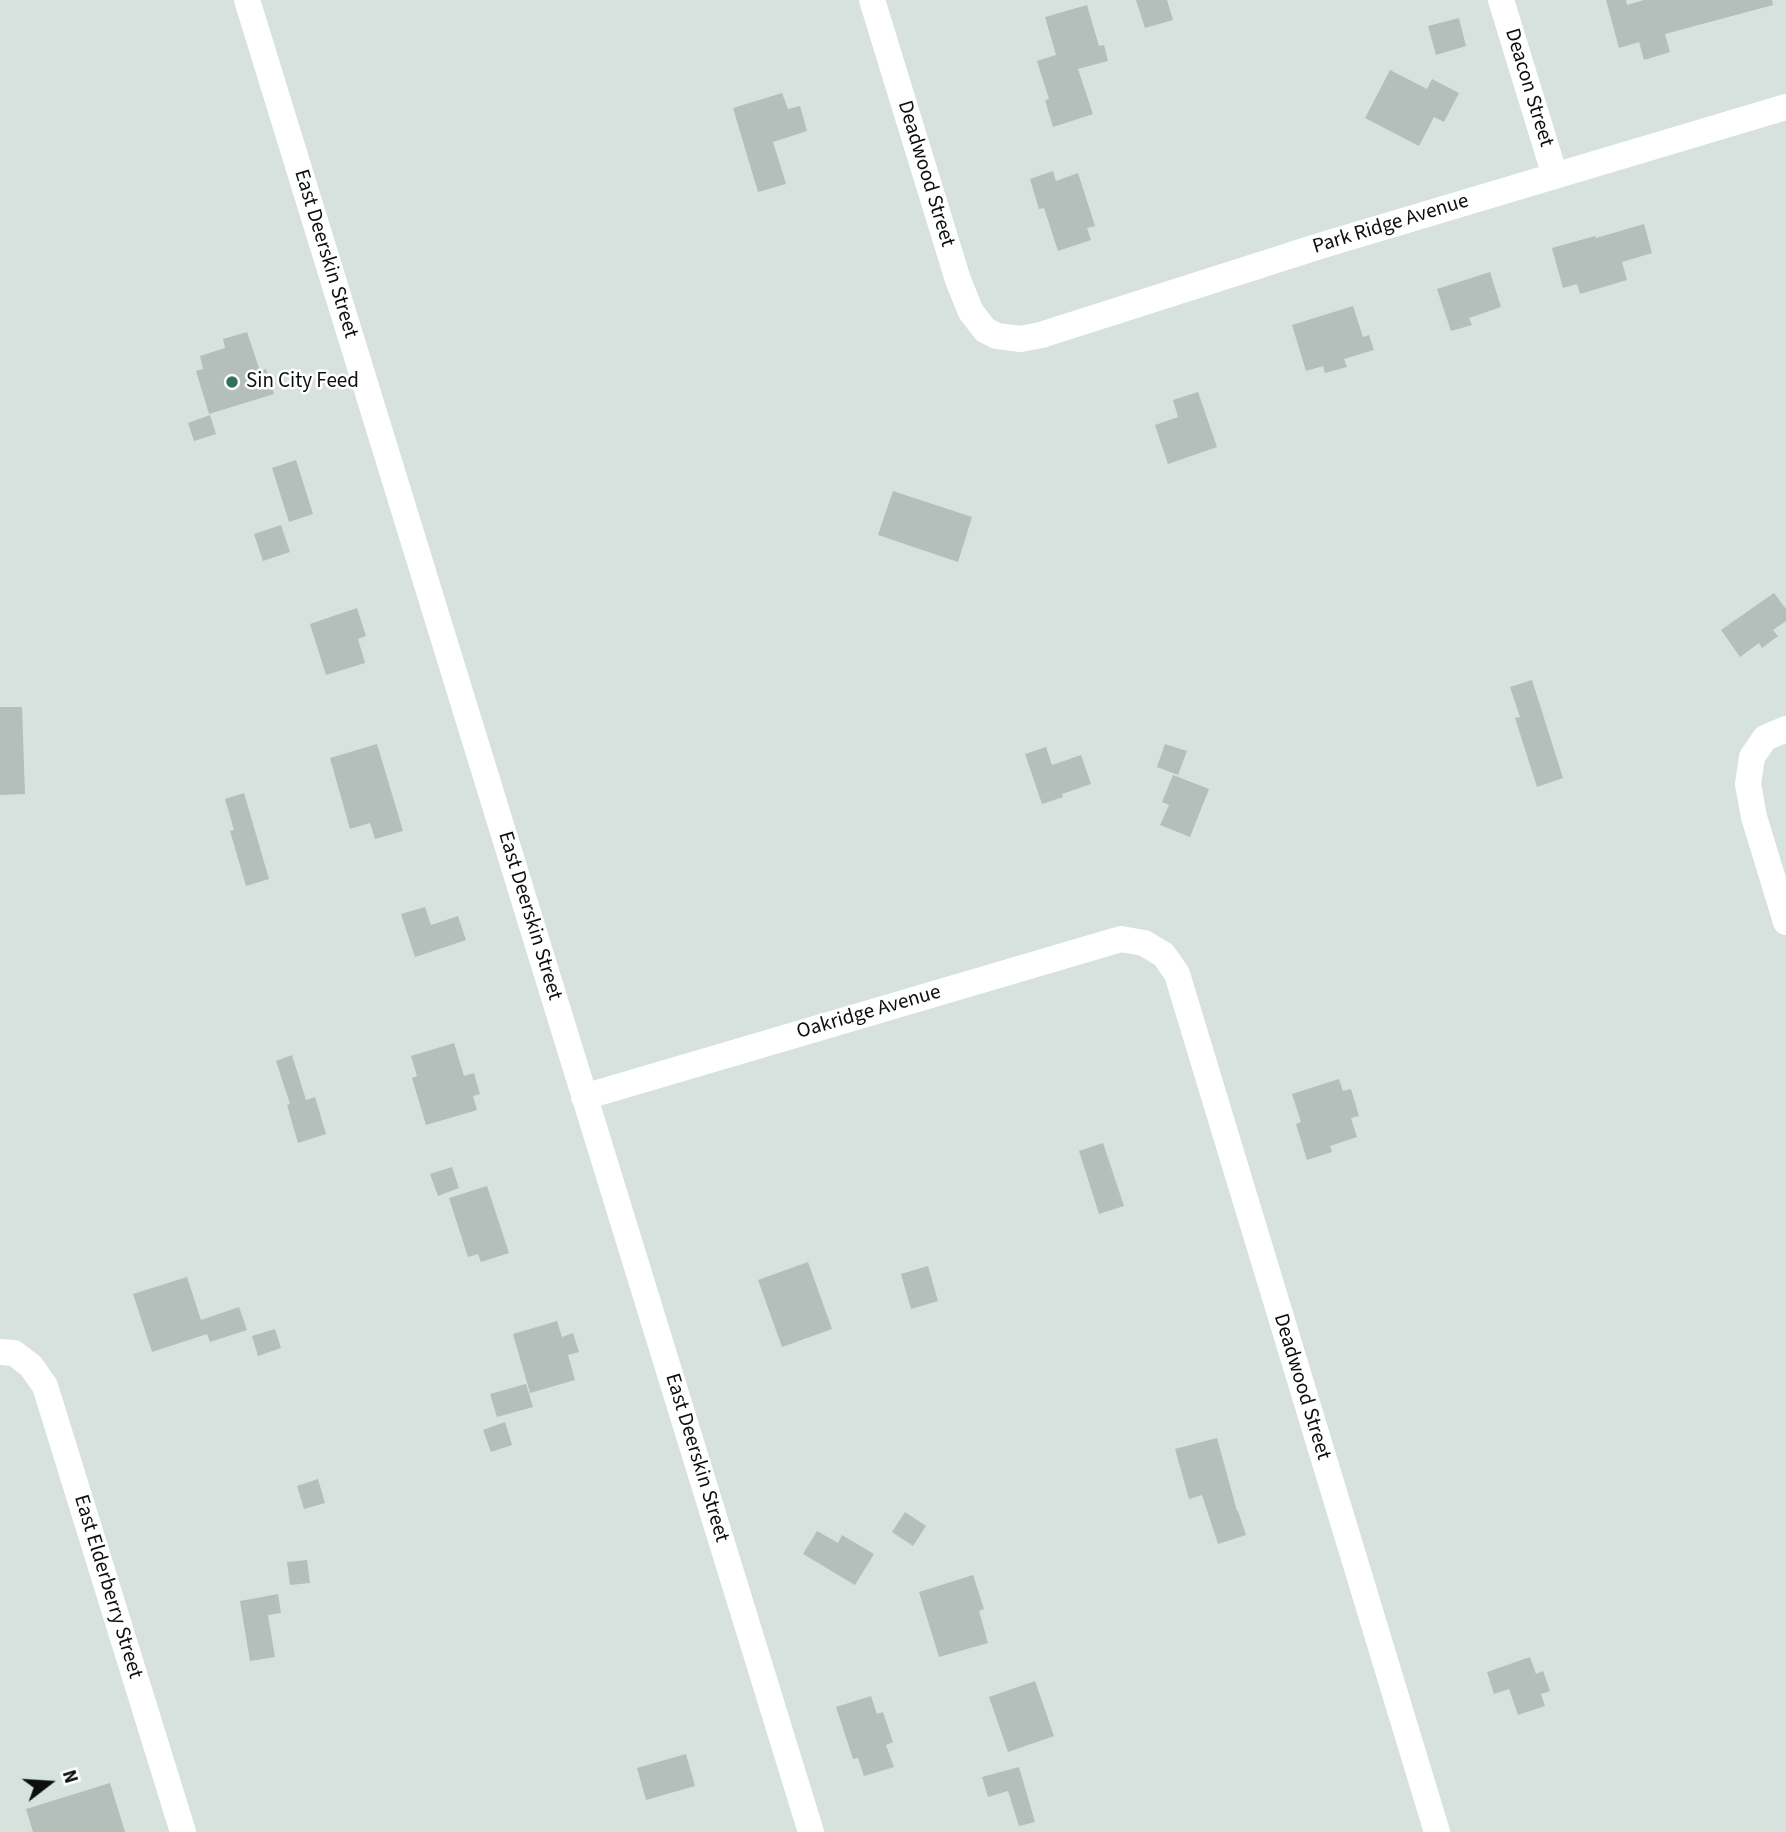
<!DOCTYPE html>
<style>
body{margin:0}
#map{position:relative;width:1786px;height:1832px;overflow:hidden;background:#d7e2de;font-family:"Source Sans 3",sans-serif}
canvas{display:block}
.north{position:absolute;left:14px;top:1748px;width:70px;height:70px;-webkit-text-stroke:5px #fff;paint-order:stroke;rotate:73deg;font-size:19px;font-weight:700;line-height:28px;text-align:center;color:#0c0f0e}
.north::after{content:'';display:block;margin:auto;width:24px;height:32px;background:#0c0f0e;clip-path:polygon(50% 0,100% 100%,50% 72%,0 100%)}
</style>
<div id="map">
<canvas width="1786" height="1832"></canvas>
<div class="north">N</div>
</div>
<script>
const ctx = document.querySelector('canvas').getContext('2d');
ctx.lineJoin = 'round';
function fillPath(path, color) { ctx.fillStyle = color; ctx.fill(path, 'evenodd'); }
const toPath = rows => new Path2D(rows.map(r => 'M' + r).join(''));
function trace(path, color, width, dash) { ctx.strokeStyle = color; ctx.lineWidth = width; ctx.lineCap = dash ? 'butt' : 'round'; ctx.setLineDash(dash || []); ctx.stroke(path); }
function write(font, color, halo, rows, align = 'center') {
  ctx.font = font + ' "Source Sans 3",sans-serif'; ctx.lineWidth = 5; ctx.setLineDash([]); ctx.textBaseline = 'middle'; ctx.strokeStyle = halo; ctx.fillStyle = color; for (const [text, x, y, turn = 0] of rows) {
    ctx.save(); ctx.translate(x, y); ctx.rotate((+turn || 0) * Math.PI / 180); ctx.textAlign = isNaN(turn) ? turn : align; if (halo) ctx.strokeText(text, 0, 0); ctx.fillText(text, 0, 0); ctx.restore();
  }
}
fillPath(toPath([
 [1136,0,1167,0,1173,20,1145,28],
 [1606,0,1626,0,1627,5,1644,0,1772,0,1773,5,1665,34,1670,52,1644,60,1639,42,1619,48],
 [1087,5,1099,46,1104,45,1108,61,1078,69,1093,114,1053,127,1045,100,1049,99,1037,61,1056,55,1045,17],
 [1459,18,1466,46,1436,55,1428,26],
 [1390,70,1427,89,1432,79,1459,93,1444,122,1434,117,1419,146,1365,118],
 [782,93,788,109,800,106,807,131,773,142,786,184,758,192,733,108],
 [1053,171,1056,181,1078,173,1095,226,1087,228,1091,240,1058,251,1044,208,1039,209,1030,179],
 [1644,224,1652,253,1622,262,1627,280,1580,294,1577,284,1563,288,1552,248,1595,236,1596,238],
 [1490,272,1501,307,1469,318,1472,325,1451,331,1437,289],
 [1353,306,1363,337,1369,335,1374,350,1344,359,1347,367,1325,373,1323,366,1306,371,1292,325],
 [247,332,260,371,266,369,274,394,209,414,196,371,203,369,200,356,225,348,223,339],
 [1198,392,1217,447,1168,464,1155,425,1178,417,1173,400],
 [210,415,216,434,194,441,188,423],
 [296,460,313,514,289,522,272,468],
 [893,491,972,517,958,562,878,535],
 [281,525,290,552,263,561,254,534],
 [1774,593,1786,609,1786,621,1773,630,1778,636,1762,648,1759,643,1740,657,1721,630],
 [357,608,366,636,358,639,365,663,326,675,310,624],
 [1532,680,1563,778,1537,787,1515,718,1520,717,1510,687],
 [0,707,22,707,25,794,0,795],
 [377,744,403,831,375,839,370,823,350,829,330,758],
 [1165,744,1187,751,1178,775,1157,767],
 [1046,747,1052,765,1081,755,1091,784,1062,794,1063,797,1042,804,1025,754],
 [1173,775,1209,789,1190,837,1160,825,1169,805,1162,802],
 [244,793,269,879,246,886,230,831,234,830,225,799],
 [425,907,431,925,458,916,466,940,415,957,401,914],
 [454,1043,464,1076,474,1073,480,1094,473,1096,477,1110,426,1125,412,1078,417,1076,411,1056],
 [292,1055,306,1100,315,1097,326,1134,298,1143,287,1105,290,1104,276,1061],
 [1339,1079,1343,1091,1351,1089,1359,1116,1351,1118,1357,1137,1330,1146,1332,1152,1307,1160,1296,1124,1301,1122,1292,1094],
 [1103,1143,1124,1206,1099,1214,1079,1151],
 [452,1167,459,1188,438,1196,430,1174],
 [487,1186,509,1253,481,1262,478,1254,468,1257,449,1198],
 [808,1262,832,1329,782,1347,758,1280],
 [928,1266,938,1301,911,1309,901,1274],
 [187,1277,201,1320,239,1307,247,1330,210,1342,207,1334,152,1352,133,1294],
 [557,1321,562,1337,573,1333,579,1352,568,1355,575,1380,530,1393,513,1334],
 [275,1329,281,1348,258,1356,252,1336],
 [526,1384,533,1407,497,1417,490,1394],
 [505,1422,512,1445,491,1452,483,1430],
 [1217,1438,1237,1511,1238,1511,1246,1535,1218,1544,1202,1495,1189,1499,1175,1449],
 [318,1479,325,1503,304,1509,297,1486],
 [905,1512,926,1526,913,1546,892,1532],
 [817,1531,838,1543,842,1535,874,1554,855,1585,803,1554],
 [307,1560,310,1583,290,1585,287,1562],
 [973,1575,984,1609,979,1611,988,1643,939,1657,919,1592],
 [278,1594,281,1613,268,1615,275,1657,250,1661,240,1601],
 [1530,1657,1536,1674,1543,1671,1550,1691,1541,1694,1545,1706,1518,1715,1509,1689,1494,1694,1487,1672],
 [1035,1681,1054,1736,1008,1752,989,1697],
 [871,1696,877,1714,883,1712,893,1742,886,1745,894,1767,864,1776,858,1758,853,1759,836,1707],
 [686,1754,695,1786,646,1800,637,1768],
 [1019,1767,1035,1822,1019,1826,1008,1791,988,1797,982,1777],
 [110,1783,125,1832,33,1832,26,1809]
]), '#b4beba');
trace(toPath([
 [247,0,811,1832],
 [872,0,958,280,971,312,985,330,997,336,1021,339,1041,335,1323,245,1786,107],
 [1501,0,1555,176],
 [1786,729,1765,738,1752,757,1748,784,1754,817,1786,922],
 [584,1097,1121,939,1144,943,1164,955,1177,974,1437,1832],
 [0,1352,14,1353,31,1366,45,1386,183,1832]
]), '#fff', 26);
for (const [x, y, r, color] of [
 [232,382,7,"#32715f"]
]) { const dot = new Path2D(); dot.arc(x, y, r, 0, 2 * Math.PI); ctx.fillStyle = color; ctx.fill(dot); trace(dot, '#fff', 2.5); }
write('21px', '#0c0f0e', '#fff', [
 ["Deacon Street",1528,88,73],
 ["Deadwood Street",925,174,73],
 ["Park Ridge Avenue",1391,225,-17],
 ["East Deerskin Street",325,254,73],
 ["East Deerskin Street",529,916,73],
 ["Oakridge Avenue",869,1013,-16],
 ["Deadwood Street",1301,1387,73],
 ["East Deerskin Street",696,1458,73],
 ["East Elderberry Street",107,1587,73]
]);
write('21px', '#0c0f0e', '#fff', [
 ["Sin City Feed",246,382]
], 'left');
</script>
